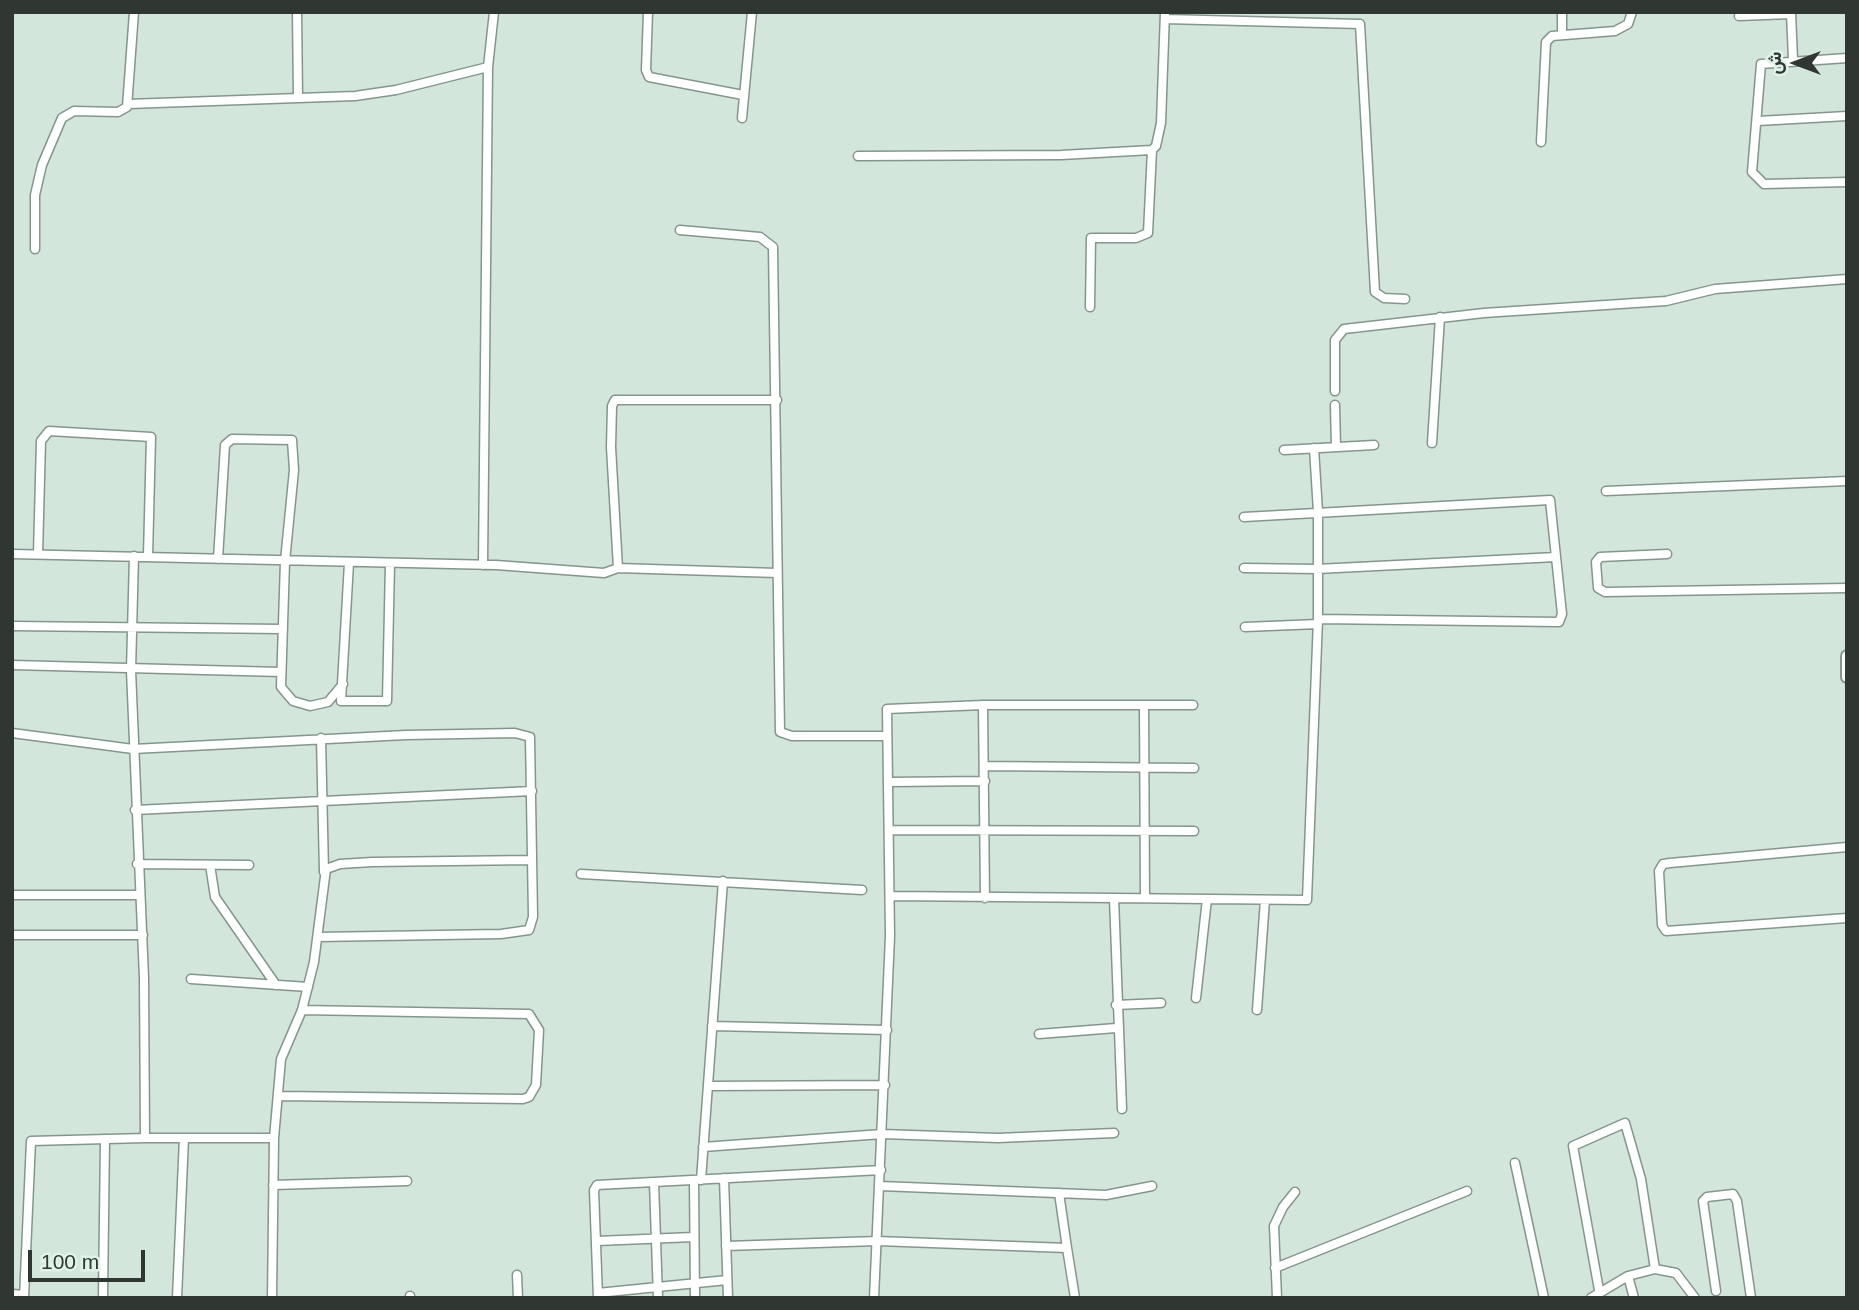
<!DOCTYPE html>
<meta charset="utf-8">
<style>
body{margin:0}
#map{position:relative;width:1859px;height:1310px;overflow:hidden;background:#d3e6db;font-family:Helvetica,Vazirmatn,sans-serif}
canvas{display:block}
.frame{position:absolute;inset:0;border:14px solid #303733;pointer-events:none}
.north{position:absolute;left:1761px;top:28px;width:70px;height:70px;-webkit-text-stroke:5px #e0f3e8;paint-order:stroke;rotate:270deg;font-size:19px;font-weight:700;line-height:28px;text-align:center;color:#303733}
.north::after{content:'';display:block;margin:auto;width:24px;height:32px;background:#303733;clip-path:polygon(50% 0,100% 100%,50% 72%,0 100%)}
.scale{position:absolute;left:28px;top:1250px;width:117px;height:32px;box-sizing:border-box;border:4px solid #303733;border-top:0;padding-left:9px;font-size:21px;line-height:24px;white-space:nowrap;color:#303733;-webkit-text-stroke:5px #e0f3e8;paint-order:stroke}
</style>
<div id="map">
<canvas width="1859" height="1310"></canvas>
<div class="frame"></div>
<div class="north">ش</div>
<div class="scale">100 m</div>
</div>
<script>
const ctx = document.querySelector('canvas').getContext('2d');
ctx.lineJoin = 'round';
const toPath = rows => new Path2D(rows.map(r => 'M' + r).join(''));
function trace(path, color, width, dash) { ctx.strokeStyle = color; ctx.lineWidth = width; ctx.lineCap = dash ? 'butt' : 'round'; ctx.setLineDash(dash || []); ctx.stroke(path); }
const minor = toPath([
 [297,12,298,98],
 [648,12,646,70,649,77,743,95],
 [1562,12,1562,35],
 [1791,12,1793,60],
 [1739,16,1791,14],
 [1165,19,1360,24,1375,292,1384,298,1405,299],
 [1847,58,1761,64,1752,172,1764,184,1847,182],
 [128,104,355,96,396,90,488,67],
 [742,118,752,12],
 [1758,121,1847,116],
 [1541,142,1546,42,1552,36,1615,31,1628,24,1632,12],
 [858,156,1061,155,1152,150,1156,146,1161,123,1165,12],
 [680,230,760,237,773,247,780,732,792,736,886,736],
 [35,249,35,195,42,165,62,118,74,111,118,112,127,107,134,12],
 [1090,307,1091,238,1136,238,1148,233,1152,150],
 [1335,391,1335,340,1344,329,1484,313,1666,301,1715,289,1847,279],
 [1335,405,1336,447],
 [1432,443,1440,317],
 [1284,450,1374,445],
 [1606,491,1847,481],
 [1244,517,1550,500,1562,614,1559,622,1318,619],
 [12,554,496,565,604,573,618,568,777,573],
 [38,554,41,441,49,431,151,437,148,556],
 [1667,554,1600,557,1596,562,1598,588,1605,592,1847,588],
 [134,556,131,670,144,978,145,1138,274,1138,272,1298],
 [218,559,225,445,232,439,292,440,294,470,285,561,281,687,293,701,310,706,328,702,343,684],
 [349,563,341,701,387,701,390,563],
 [483,565,488,67,494,12],
 [618,568,611,447,612,406,615,400,777,400],
 [1244,568,1317,569,1556,557],
 [12,626,283,629],
 [1245,627,1318,624],
 [12,665,281,672],
 [983,705,985,898],
 [1144,705,1145,898],
 [12,733,133,749,406,735,515,733,530,737,533,917,529,930,501,934,318,937],
 [321,738,324,872],
 [985,766,1194,768],
 [890,782,985,781],
 [135,810,532,791],
 [891,830,1194,831],
 [1847,847,1670,863,1663,864,1659,871,1662,925,1666,931,1847,918],
 [137,864,249,865],
 [210,865,215,897,276,985],
 [581,874,862,890],
 [12,895,139,895],
 [890,896,1114,898],
 [12,935,143,935],
 [191,979,308,987],
 [1196,998,1207,899],
 [1116,1005,1161,1003],
 [1257,1010,1265,900],
 [712,1026,887,1030],
 [1039,1034,1116,1028],
 [708,1086,885,1085],
 [278,1096,523,1099,529,1097,536,1085,539,1030,529,1014,302,1010],
 [1122,1109,1114,898,1307,900,1318,619,1318,512,1314,448],
 [274,1138,281,1059,302,1010,314,962,326,869,340,864,372,862,531,860],
 [703,1147,882,1134,998,1138,1114,1133],
 [1515,1163,1544,1298],
 [724,1178,728,1298],
 [694,1180,695,1298],
 [701,1180,723,881],
 [654,1182,658,1298],
 [273,1185,407,1181],
 [880,1186,1106,1195,1152,1186],
 [597,1241,693,1237],
 [726,1246,877,1241,1067,1248,1059,1193],
 [1067,1248,1075,1298],
 [1275,1268,1467,1191],
 [517,1275,518,1298],
 [1628,1276,1634,1298],
 [1599,1290,1573,1146,1625,1123,1641,1179,1655,1269],
 [1716,1291,1703,1201,1707,1197,1733,1194,1737,1201,1751,1298],
 [598,1293,727,1280],
 [12,1294,24,1295],
 [410,1296,410,1298],
 [24,1298,31,1141,145,1138],
 [103,1298,105,1139],
 [177,1298,184,1138],
 [598,1298,594,1190,597,1185,881,1170],
 [874,1298,890,936,887,709,983,705,1193,705],
 [1277,1298,1274,1226,1283,1207,1295,1192],
 [1591,1298,1628,1276,1655,1269,1676,1273,1695,1298]
]);
const major = toPath([
 [1847,656,1847,677]
]);
trace(minor, '#84968b', 11);
trace(major, '#84968b', 14);
trace(minor, '#fff', 8);
trace(major, '#fff', 10);
</script>
